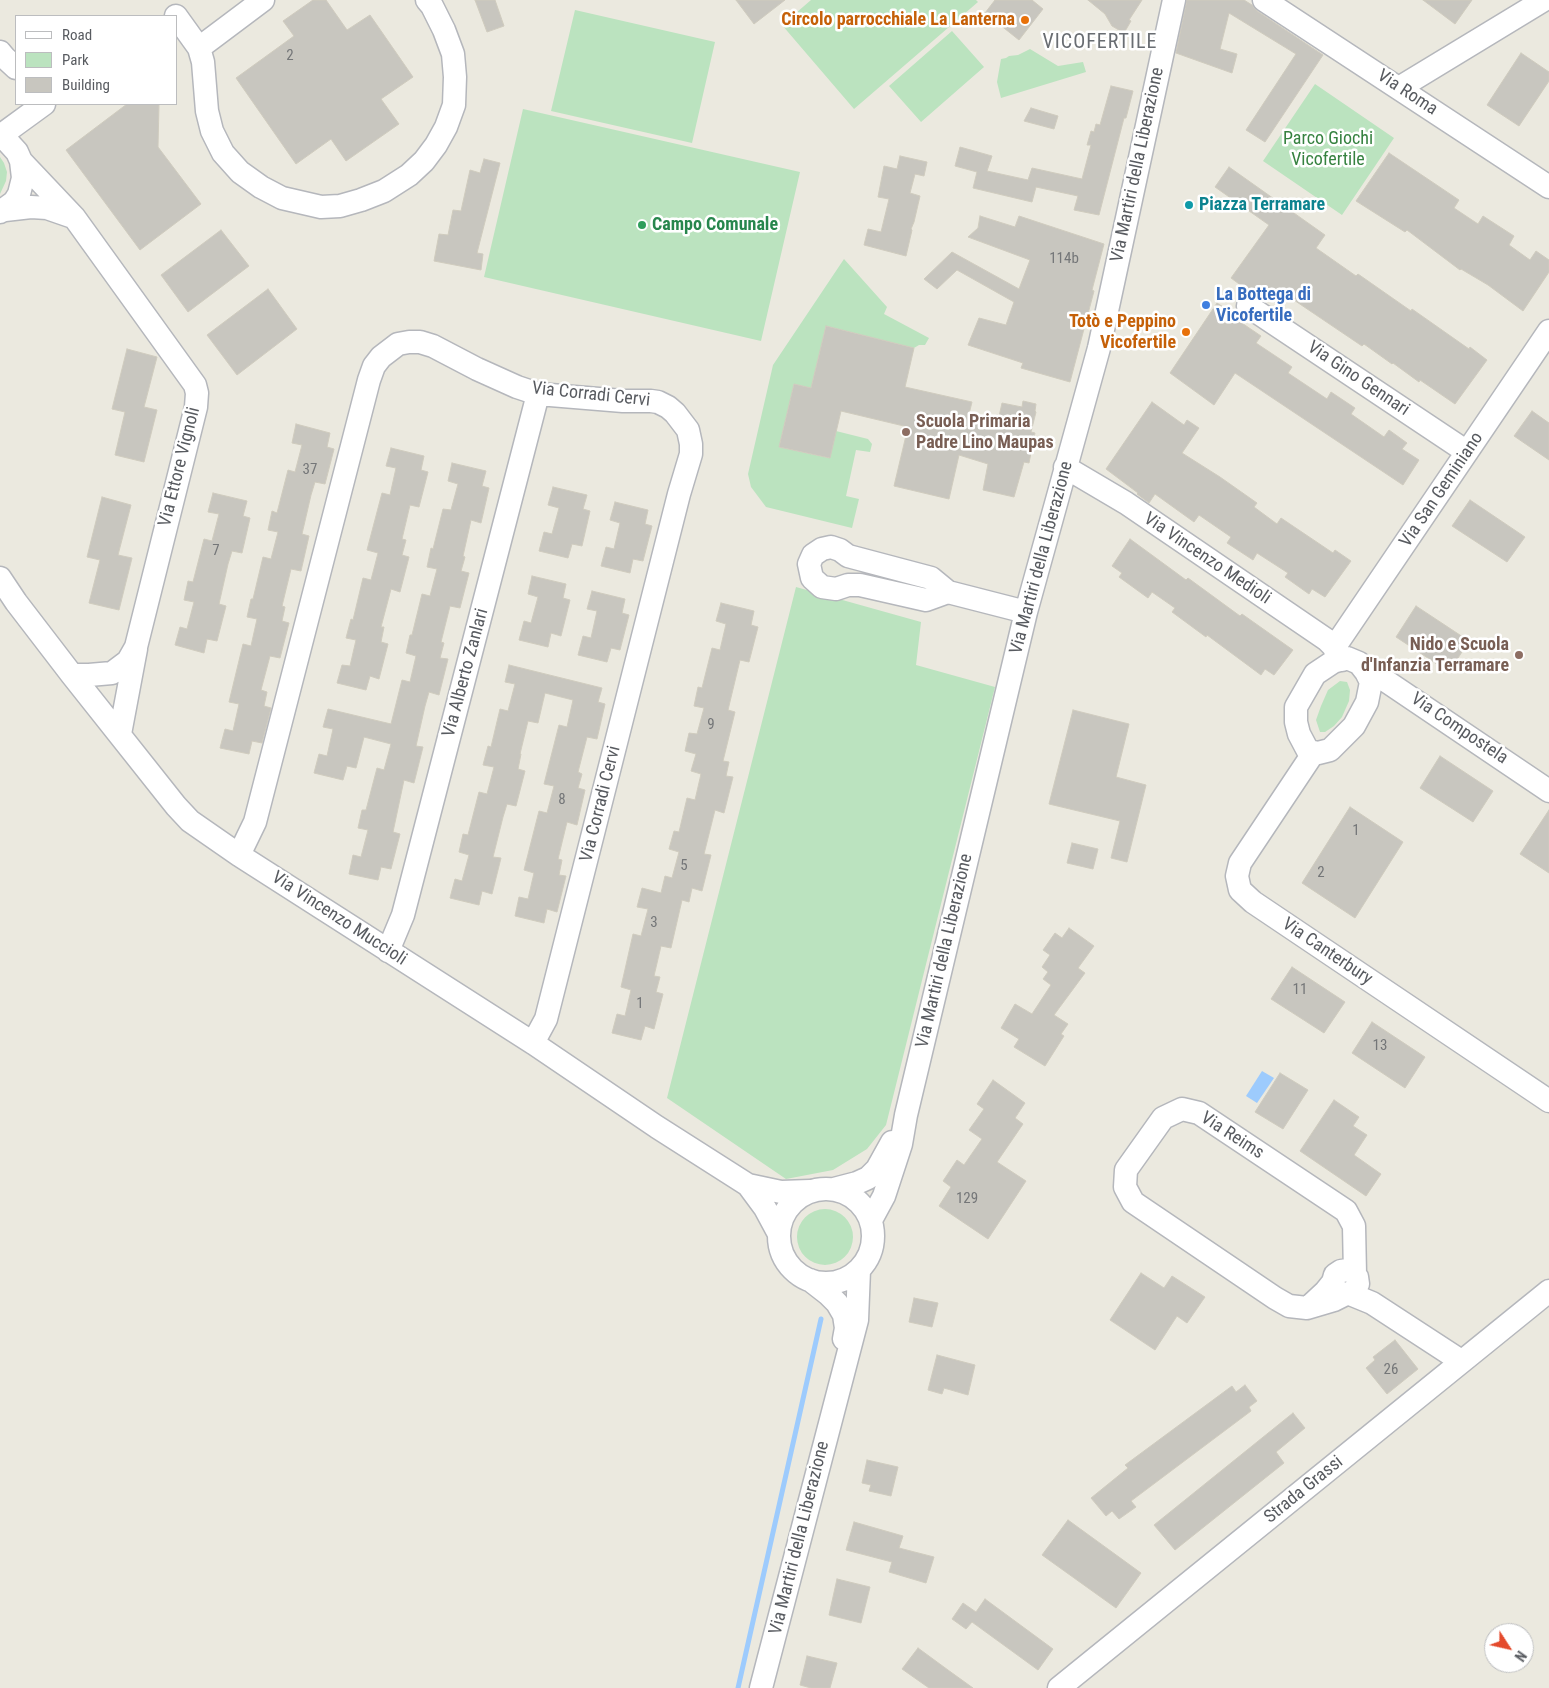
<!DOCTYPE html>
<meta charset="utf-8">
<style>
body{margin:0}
#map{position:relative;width:1549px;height:1688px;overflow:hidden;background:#ebe9df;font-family:"Roboto Condensed",sans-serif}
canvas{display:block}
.legend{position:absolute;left:15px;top:15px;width:162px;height:90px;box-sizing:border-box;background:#fff;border:1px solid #bcbdbf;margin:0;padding:6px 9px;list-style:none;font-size:15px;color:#585b60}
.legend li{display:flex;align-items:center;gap:10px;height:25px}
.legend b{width:25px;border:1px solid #bcbdbf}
.north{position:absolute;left:1484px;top:1623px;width:50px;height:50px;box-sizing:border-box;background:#fff;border:1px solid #bcbdbf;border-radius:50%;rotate:125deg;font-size:14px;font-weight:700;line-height:20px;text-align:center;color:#585b60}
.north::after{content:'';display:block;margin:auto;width:18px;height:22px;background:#e44a2c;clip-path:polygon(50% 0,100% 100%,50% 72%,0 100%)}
</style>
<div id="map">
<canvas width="1549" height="1688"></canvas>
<ul class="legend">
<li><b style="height:6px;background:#fff"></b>Road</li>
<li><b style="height:14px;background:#bbe3bf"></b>Park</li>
<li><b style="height:14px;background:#c8c6bf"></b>Building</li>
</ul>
<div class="north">N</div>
</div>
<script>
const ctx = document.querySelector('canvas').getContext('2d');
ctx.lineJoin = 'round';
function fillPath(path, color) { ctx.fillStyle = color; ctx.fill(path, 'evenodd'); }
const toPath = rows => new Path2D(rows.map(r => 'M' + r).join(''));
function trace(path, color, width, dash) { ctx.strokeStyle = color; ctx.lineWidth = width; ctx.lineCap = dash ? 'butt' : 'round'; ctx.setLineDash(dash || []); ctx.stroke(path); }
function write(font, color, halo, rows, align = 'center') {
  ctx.font = font + ' "Roboto Condensed",sans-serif'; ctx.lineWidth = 5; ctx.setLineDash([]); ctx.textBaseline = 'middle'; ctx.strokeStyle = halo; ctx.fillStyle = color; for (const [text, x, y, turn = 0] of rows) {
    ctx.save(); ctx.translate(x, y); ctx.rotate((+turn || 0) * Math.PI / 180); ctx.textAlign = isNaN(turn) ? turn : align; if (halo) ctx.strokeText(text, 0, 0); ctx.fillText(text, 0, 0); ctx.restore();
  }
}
fillPath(toPath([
 [811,0,976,0,978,2,854,109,782,25],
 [575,10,715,42,692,143,551,111],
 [952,31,984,67,921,122,889,86],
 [1030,49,1058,66,1083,62,1086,72,1001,98,997,82,1001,59,1006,58,1009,56,1018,55],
 [1315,84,1394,138,1342,215,1263,161],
 [523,109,800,172,761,341,484,277],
 [0,157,4,163,7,172,6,181,0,194],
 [844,259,887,307,884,314,929,338,925,345,919,345,914,348,826,326,811,388,794,384,779,447,829,458,836,431,868,439,872,444,870,452,856,450,846,496,859,499,852,528,766,507,751,487,748,474,773,365],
 [796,587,921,622,916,665,995,687,886,1125,867,1149,833,1170,786,1179,667,1098],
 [1340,681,1347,682,1350,690,1349,701,1342,717,1334,726,1325,732,1320,732,1316,720,1321,706,1328,690],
 '797 1237a28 28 0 1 1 56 0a28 28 0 1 1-56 0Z'
]), '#bbe3bf');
fillPath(toPath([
 [1262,1071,1274,1078,1257,1103,1246,1096]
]), '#9dcbfd');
trace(toPath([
 [738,1688,821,1319]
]), '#9dcbfd', 5);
const building = toPath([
 [313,0,326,0,347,30,370,15,413,77,381,99,399,124,346,161,331,139,296,164,236,78,294,36,283,21,313,0],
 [475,0,495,0,504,26,487,32,475,0],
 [736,0,785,0,754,24,736,0],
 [995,0,1032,0,1043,9,1019,40,985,13,995,0],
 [1088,0,1142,0,1129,20,1131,21,1124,33,1112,26,1105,14,1088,0],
 [1187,0,1244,0,1252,5,1257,11,1323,55,1265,142,1246,130,1296,54,1229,13,1220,49,1237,54,1232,73,1176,53,1187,0],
 [1423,0,1472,0,1455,24,1423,0],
 [1521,53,1549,72,1549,81,1519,126,1487,105,1521,53],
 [1111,86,1133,91,1126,118,1124,118,1099,215,1074,210,1078,196,1036,187,1032,202,973,188,977,172,955,166,960,147,992,156,987,171,1028,180,1032,168,1082,179,1091,145,1087,145,1091,131,1094,132,1096,124,1100,125,1111,86],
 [127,104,159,104,158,147,201,204,140,250,66,150,127,104],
 [1031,108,1058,116,1054,129,1024,121,1031,108],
 [1389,153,1459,200,1454,208,1478,224,1483,216,1514,236,1509,245,1530,260,1536,251,1549,260,1549,272,1523,311,1488,285,1461,269,1460,270,1407,230,1405,232,1356,201,1389,153],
 [900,156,927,162,924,176,915,174,910,193,920,196,914,222,911,229,912,230,906,256,864,245,868,229,881,232,889,199,878,197,884,166,897,169,900,156],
 [484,159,500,163,477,253,483,254,481,270,434,261,439,234,448,235,453,210,461,211,470,170,480,173,484,159],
 [1229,167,1325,235,1316,248,1356,276,1358,274,1411,311,1412,309,1469,349,1470,347,1487,360,1455,404,1420,380,1419,382,1393,363,1392,364,1364,344,1362,346,1285,294,1278,304,1253,288,1250,292,1231,278,1269,225,1215,187,1229,167],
 [980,216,1015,227,1019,216,1104,244,1092,290,1094,291,1070,382,1021,368,1023,363,968,345,979,318,1006,325,1014,302,957,270,937,289,924,279,952,252,1019,289,1030,260,968,237,978,228,980,216],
 [221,230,249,266,188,312,161,275,221,230],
 [268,289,297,329,237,375,207,335,268,289],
 [1217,303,1234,314,1233,317,1261,336,1256,343,1292,367,1288,373,1327,399,1331,392,1355,408,1351,414,1384,437,1389,430,1407,443,1402,449,1419,460,1403,485,1235,373,1214,405,1170,373,1217,303],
 [826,326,914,348,905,387,972,402,969,414,998,421,1002,403,1022,407,1023,401,1036,404,1035,411,1036,412,1031,432,1035,433,1029,463,1024,462,1014,497,983,490,988,464,959,455,949,499,894,486,908,427,841,411,830,458,779,447,794,384,811,388,826,326],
 [127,349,157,357,144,407,157,410,144,462,115,455,125,412,112,409,127,349],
 [1152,402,1184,425,1187,420,1199,428,1182,453,1220,477,1257,503,1254,507,1277,524,1281,518,1333,553,1335,550,1351,561,1325,597,1312,589,1309,594,1285,577,1288,573,1257,553,1253,560,1227,543,1231,537,1199,515,1194,522,1155,494,1149,503,1137,494,1138,493,1106,469,1152,402],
 [1532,411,1549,423,1549,460,1514,436,1532,411],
 [296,424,330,433,327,447,334,449,325,484,315,482,311,495,302,534,309,536,301,571,291,569,282,606,285,607,282,621,289,623,280,658,270,656,261,690,267,692,264,706,271,708,262,743,252,741,249,754,220,748,225,729,233,731,239,704,229,702,243,644,251,646,257,619,247,617,251,599,253,599,263,557,271,559,278,532,268,530,272,511,277,513,288,470,295,472,302,445,292,443,296,424],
 [391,448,424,456,421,470,428,472,419,507,410,505,402,539,406,540,402,555,409,557,400,592,391,589,381,627,384,627,381,642,388,644,379,679,370,676,366,690,337,683,342,665,350,666,356,640,346,638,351,619,353,620,363,578,371,580,378,553,367,550,382,493,390,495,396,468,386,466,391,448],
 [452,463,486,471,482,486,489,488,481,523,471,520,463,556,465,557,461,571,469,573,460,608,450,606,441,642,444,643,440,658,448,659,439,695,429,692,425,706,416,746,423,747,414,783,404,780,393,832,400,834,391,869,381,867,378,880,349,874,353,855,361,857,368,830,358,828,362,810,366,810,377,768,384,770,391,744,364,737,356,768,347,766,343,780,314,773,319,754,327,756,333,729,323,727,328,709,391,724,402,680,410,682,416,656,406,653,410,635,412,635,422,594,430,596,437,569,427,567,431,548,433,549,443,509,451,510,458,484,448,481,452,463],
 [553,487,587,495,583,509,590,511,582,546,572,544,568,558,539,551,544,532,552,534,559,508,548,505,553,487],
 [213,493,247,501,243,516,250,518,242,553,232,551,228,564,219,604,226,606,217,641,207,639,204,653,175,645,180,627,187,629,194,602,184,600,188,581,193,582,204,539,212,541,219,514,208,512,213,493],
 [102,497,131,505,118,555,132,558,119,610,89,603,100,560,87,557,102,497],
 [1470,500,1525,537,1507,562,1452,526,1470,500],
 [615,502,648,510,645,524,652,526,643,561,633,559,630,573,601,566,606,547,614,549,620,523,610,520,615,502],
 [1130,539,1186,580,1188,578,1240,616,1242,614,1293,650,1274,675,1265,669,1261,675,1207,635,1206,637,1172,612,1175,608,1152,592,1148,598,1119,577,1122,573,1112,566,1130,539],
 [532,576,566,584,563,598,570,600,561,636,551,633,548,647,519,640,524,621,531,623,538,597,528,594,532,576],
 [592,591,625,599,622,613,629,615,620,650,611,648,607,662,578,655,583,636,591,638,597,611,587,609,592,591],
 [721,603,754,611,751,625,758,627,749,662,740,660,728,710,735,712,723,761,729,762,726,776,733,777,724,813,715,810,704,854,711,855,702,891,692,888,689,902,682,900,671,948,661,946,654,976,660,977,656,992,663,994,654,1029,645,1026,641,1040,612,1033,617,1014,625,1016,631,990,621,987,633,934,641,936,648,909,637,907,642,888,661,893,665,876,672,878,679,852,669,849,674,831,679,832,687,798,695,800,701,774,691,771,696,754,685,751,689,733,697,734,704,708,694,706,698,687,702,688,712,648,720,650,726,624,716,621,721,603],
 [1416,606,1469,641,1449,672,1396,637,1416,606],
 [509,665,602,688,598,702,605,704,597,739,587,737,578,772,582,774,578,788,585,790,577,825,567,822,558,859,562,860,559,875,566,876,557,912,547,909,544,923,515,916,519,897,528,899,534,873,524,870,539,811,547,813,554,786,544,784,559,725,567,727,573,700,545,693,538,723,528,721,520,754,521,754,518,769,525,771,516,806,507,804,503,817,493,857,501,858,492,894,482,891,479,905,450,898,455,879,462,881,469,855,459,852,463,834,468,835,479,792,487,794,494,767,483,765,488,746,491,747,500,709,508,711,515,684,505,682,509,665],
 [1073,710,1129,724,1116,777,1146,785,1127,862,1111,858,1120,821,1049,804,1073,710],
 [1440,756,1493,791,1473,822,1420,788,1440,756],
 [1350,807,1403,842,1355,918,1302,883,1350,807],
 [1549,810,1549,873,1520,854,1549,810],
 [1072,843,1098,849,1093,869,1067,863,1072,843],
 [1069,928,1094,946,1078,968,1085,973,1054,1015,1068,1024,1061,1034,1064,1036,1045,1066,1014,1047,1019,1039,1001,1028,1015,1004,1032,1014,1051,985,1043,979,1048,972,1042,967,1050,955,1043,950,1055,933,1062,938,1069,928],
 [1292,967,1345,1002,1324,1033,1271,999,1292,967],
 [1372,1022,1425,1057,1405,1088,1352,1053,1372,1022],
 [1280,1073,1308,1090,1283,1129,1255,1112,1280,1073],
 [993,1080,1025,1103,1015,1118,1023,1124,997,1162,1026,1181,988,1239,939,1206,951,1187,943,1181,957,1160,964,1165,982,1139,969,1130,984,1109,977,1104,993,1080],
 [1334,1100,1359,1117,1353,1126,1367,1135,1354,1155,1381,1174,1366,1196,1300,1151,1334,1100],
 [1141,1273,1164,1288,1172,1276,1205,1297,1187,1323,1177,1316,1155,1350,1110,1320,1141,1273],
 [914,1298,938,1303,932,1327,909,1322,914,1298],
 [1395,1340,1418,1369,1387,1394,1366,1368,1375,1360,1373,1357,1395,1340],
 [937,1355,975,1365,968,1395,944,1388,942,1394,928,1390,937,1355],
 [1245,1385,1257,1401,1249,1407,1251,1411,1131,1501,1136,1507,1119,1519,1112,1511,1106,1516,1091,1498,1128,1468,1125,1465,1232,1386,1236,1392,1245,1385],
 [1293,1413,1305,1428,1276,1452,1284,1463,1175,1550,1154,1525,1293,1413],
 [867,1460,898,1467,891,1496,869,1491,871,1485,862,1483,867,1460],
 [1068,1520,1141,1573,1116,1608,1042,1555,1068,1520],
 [854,1522,903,1536,899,1548,934,1557,926,1583,889,1572,892,1562,846,1550,854,1522],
 [837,1579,870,1587,861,1623,829,1615,837,1579],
 [985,1599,1053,1649,1038,1670,972,1622,966,1629,952,1619,963,1603,976,1612,985,1599],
 [918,1648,948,1670,973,1688,929,1688,902,1669,918,1648],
 [807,1656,837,1663,830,1688,811,1688,800,1685,807,1656]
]);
fillPath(building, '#c8c6bf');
trace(building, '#cfcbbe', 1);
const minor = toPath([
 [1264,0,1549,187],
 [176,16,199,48,203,62,207,111,212,131,223,153,240,172,261,187,282,198,321,207,340,206,361,200,384,191,409,175,424,161,436,145,446,127,454,105,455,77,453,54,444,30,432,6,427,0],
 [199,48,263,0],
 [0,52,5,58,16,68],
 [1399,88,1544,0],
 [0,136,7,141,17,152,21,161,23,178,19,194,14,202,0,212],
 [0,136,44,104],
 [21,161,74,217,195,385,197,393,196,407,136,647,128,661,112,673,89,675,72,675],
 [5,210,31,207,47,208,73,217],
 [1248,306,1467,452],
 [1065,467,1126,503,1327,640,1333,646,1342,660],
 [0,578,16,602,72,675,176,806,190,821,239,855,533,1043,657,1127,748,1185],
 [948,592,926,600,860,585,848,585,836,589,822,587,812,578,809,564,813,555,822,549,831,547,840,550,848,556,931,578,948,592,1026,612],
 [1334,648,1549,331],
 [1347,658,1359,663,1366,672,1371,682,1367,702,1354,726,1330,750,1318,753,1308,751,1299,734,1296,722,1296,707,1315,674,1333,662,1347,658],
 [1366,672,1383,679,1549,791],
 [120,734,136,649],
 [1314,752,1240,863,1237,876,1240,890,1253,902,1549,1101],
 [239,855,255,822,369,380,374,366,381,357,398,344,409,342,420,342,433,346,477,369,517,387,538,394,623,401,651,401,658,402,668,407,675,413,688,430,691,444,691,454,679,494,546,1019,533,1043],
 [388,951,403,915,538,394],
 '779 1236a47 47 0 1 1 94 0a47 47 0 1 1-94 0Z',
 [834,1189,857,1183,868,1178,877,1169,892,1142],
 [871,1220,884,1196,901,1144,906,1115,1026,612,1099,348,1174,0],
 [779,1234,765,1208,748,1185,781,1192,810,1191],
 [810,1280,828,1294,837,1303,844,1315,846,1328,844,1339],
 [1350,1294,1372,1303,1461,1361],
 [1344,1295,1334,1300,1307,1308,1289,1306,1275,1298,1133,1202,1125,1187,1126,1170,1163,1118,1182,1109,1199,1113,1346,1211,1354,1226,1355,1274],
 [1311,1305,1325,1292,1333,1282,1335,1275,1341,1271,1348,1270,1352,1271,1357,1277,1358,1284,1353,1292,1344,1295,1335,1289,1333,1282],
 [761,1688,857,1320,859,1270],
 [1059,1688,1549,1291]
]);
trace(minor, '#b5b7bc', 25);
trace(minor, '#fff', 22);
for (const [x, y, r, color] of [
 [1025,20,5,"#e8710a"],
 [1189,205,5,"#0f9aa8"],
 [642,225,5,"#2e9e5b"],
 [1206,305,5,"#3f7fe0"],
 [1186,332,5,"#e8710a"],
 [906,432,5,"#8d6e63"],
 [1519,655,5,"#8d6e63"]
]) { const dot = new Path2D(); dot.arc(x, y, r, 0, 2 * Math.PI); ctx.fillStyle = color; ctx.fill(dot); trace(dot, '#fff', 2); }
write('15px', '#747678', null, [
 ["2",290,56],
 ["114b",1064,259],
 ["37",310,470],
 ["7",216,551],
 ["9",711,725],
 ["8",562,800],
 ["1",1356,831],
 ["5",684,866],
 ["2",1321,873],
 ["3",654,923],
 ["11",1300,990],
 ["1",640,1004],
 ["13",1380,1046],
 ["129",967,1199],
 ["26",1391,1370]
]);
write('bold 18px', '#c56008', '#fff', [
 ["Circolo parrocchiale La Lanterna",1015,20],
 ["Totò e Peppino",1176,322],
 ["Vicofertile",1176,343]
], 'right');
write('18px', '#585b60', '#fff', [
 ["Via Roma",1407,93,33],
 ["Via Martiri della Liberazione",1138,165,-78],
 ["Via Gino Gennari",1358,379,34],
 ["Via Corradi Cervi",591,395,6],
 ["Via Ettore Vignoli",180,467,-76],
 ["Via San Geminiano",1442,490,-56],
 ["Via Martiri della Liberazione",1042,558,-75],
 ["Via Vincenzo Medioli",1207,559,34],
 ["Via Alberto Zanlari",466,673,-75],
 ["Via Compostela",1459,729,34],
 ["Via Corradi Cervi",601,804,-76],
 ["Via Vincenzo Muccioli",339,919,33],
 ["Via Martiri della Liberazione",945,951,-77],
 ["Via Canterbury",1327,952,34],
 ["Via Reims",1232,1136,33],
 ["Strada Grassi",1304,1490,-39],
 ["Via Martiri della Liberazione",800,1538,-76]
]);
write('18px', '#368240', '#fff', [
 ["Parco Giochi",1328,139],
 ["Vicofertile",1328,160]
]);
write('bold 18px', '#0d838f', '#fff', [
 ["Piazza Terramare",1199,205]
], 'left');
write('bold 18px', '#27864d', '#fff', [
 ["Campo Comunale",652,225]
], 'left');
write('bold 18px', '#366cbe', '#fff', [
 ["La Bottega di",1216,295],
 ["Vicofertile",1216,316]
], 'left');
write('bold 18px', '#785e54', '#fff', [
 ["Scuola Primaria",916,422],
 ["Padre Lino Maupas",916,443],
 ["Nido e Scuola",1509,645,"right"],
 ["d'Infanzia Terramare",1509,666,"right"]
], 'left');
ctx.letterSpacing = '1px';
write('20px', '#696d72', '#fff', [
 ["VICOFERTILE",1100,43]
]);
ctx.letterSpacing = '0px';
</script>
